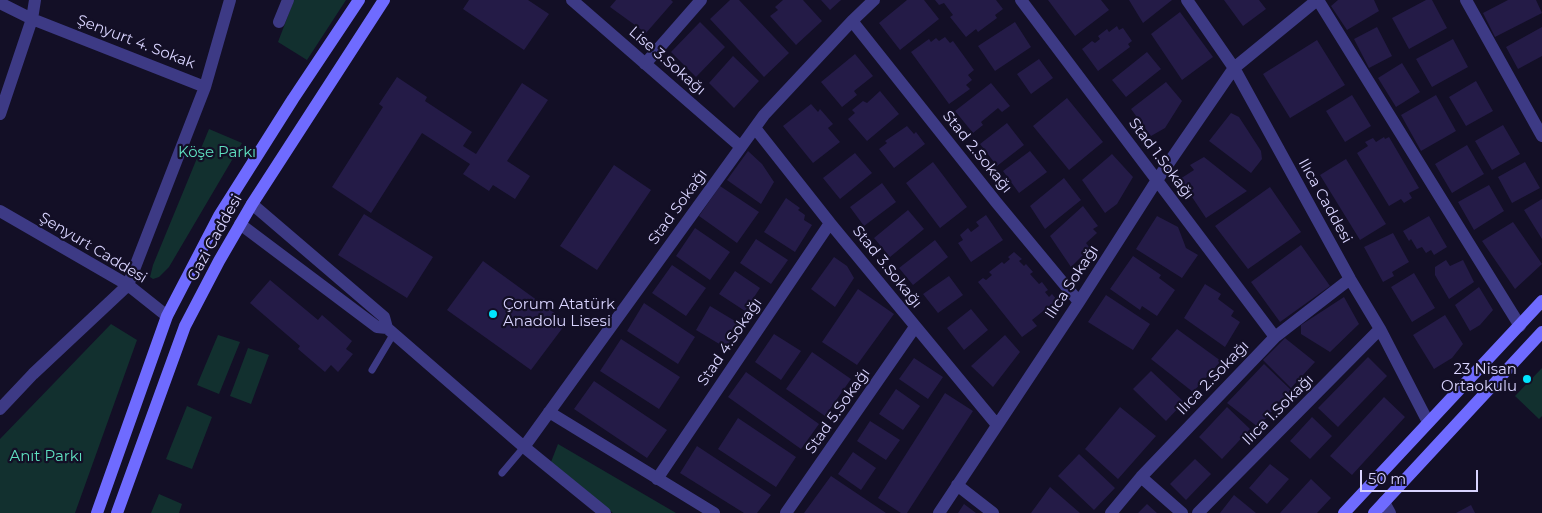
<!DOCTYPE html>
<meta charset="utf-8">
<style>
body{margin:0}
#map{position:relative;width:1542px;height:513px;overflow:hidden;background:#130f26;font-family:Montserrat,sans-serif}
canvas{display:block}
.scale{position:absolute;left:1360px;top:470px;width:118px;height:22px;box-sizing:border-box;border:2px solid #d9d4ff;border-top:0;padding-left:6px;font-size:15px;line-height:18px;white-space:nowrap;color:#d9d4ff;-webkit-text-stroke:4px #130f26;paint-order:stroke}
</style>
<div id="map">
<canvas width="1542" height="513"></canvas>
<div class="scale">50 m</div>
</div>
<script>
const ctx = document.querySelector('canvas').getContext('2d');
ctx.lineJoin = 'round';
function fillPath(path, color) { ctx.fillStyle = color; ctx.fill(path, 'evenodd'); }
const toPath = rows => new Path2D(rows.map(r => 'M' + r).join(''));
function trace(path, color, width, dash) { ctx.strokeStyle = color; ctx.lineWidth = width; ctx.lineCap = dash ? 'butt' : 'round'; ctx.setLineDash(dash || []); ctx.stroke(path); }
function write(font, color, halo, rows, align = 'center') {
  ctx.font = font + ' Montserrat,sans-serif'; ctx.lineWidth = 4.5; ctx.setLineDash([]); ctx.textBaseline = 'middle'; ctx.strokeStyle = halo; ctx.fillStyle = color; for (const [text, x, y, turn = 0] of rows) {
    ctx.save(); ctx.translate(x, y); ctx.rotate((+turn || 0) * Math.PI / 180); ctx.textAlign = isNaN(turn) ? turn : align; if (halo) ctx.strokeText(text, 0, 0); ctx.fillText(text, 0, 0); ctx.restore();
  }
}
fillPath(toPath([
 [294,0,346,0,307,60,278,42],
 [209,129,242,143,169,267,159,277,153,279,150,277,153,265],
 [111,324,137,340,75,513,0,513,0,439],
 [218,335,240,342,219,394,197,385],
 [248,348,269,355,251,404,230,396],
 [1542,368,1542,416,1539,419,1515,396],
 [187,406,212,417,192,469,166,459],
 [558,444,676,513,613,513,551,462],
 [159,494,182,504,179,513,151,513]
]), '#12302f');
fillPath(toPath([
 [469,0,528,0,549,14,524,50,463,9],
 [616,0,671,0,673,2,646,33,610,7],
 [730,0,739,0,789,53,764,77,710,19],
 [783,0,803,0,822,21,796,45,770,16,778,10,775,7],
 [821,0,841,0,830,10],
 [907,0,924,0,939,19,900,50,879,23],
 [935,0,996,0,1003,9,995,15,997,18,978,32,976,29,966,37,950,17,953,15,944,3,939,5],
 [1048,0,1101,0,1109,10,1075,36],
 [1129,0,1172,0,1143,23],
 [1224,0,1259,0,1266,9,1243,26],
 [1338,0,1374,0,1379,11,1347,30,1331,6],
 [1426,0,1432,0,1447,28,1409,49,1392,18],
 [1508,0,1536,0,1542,13,1495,37,1483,13],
 [1180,12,1213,57,1182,80,1151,34],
 [700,22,725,47,696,77,671,52],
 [1015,22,1031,47,995,71,978,46],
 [1117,26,1119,30,1123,28,1132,41,1128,44,1130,47,1098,71,1082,49,1092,41,1095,43,1100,39,1098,36,1107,29,1109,32],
 [1377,27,1392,56,1369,68,1354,39],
 [1542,27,1542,56,1518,69,1506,47],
 [945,37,950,43,953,41,974,70,968,75,972,80,966,85,970,89,949,104,911,52,929,39,931,42,936,38,939,41],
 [1453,39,1468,67,1432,87,1416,59],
 [1317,40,1345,85,1290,118,1263,74],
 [1147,52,1161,69,1126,97,1112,80],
 [855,54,873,76,854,91,857,95,842,107,821,82],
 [733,56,759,81,734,108,709,83],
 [1039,59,1053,78,1031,94,1017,74],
 [1402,63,1420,92,1396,107,1378,78],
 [397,77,427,97,425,101,472,132,463,146,476,154,522,83,548,100,507,161,530,176,515,199,493,185,489,191,463,174,470,164,422,133,371,213,332,187,383,107,379,104],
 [1476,81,1493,111,1466,126,1449,97],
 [1166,82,1182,101,1165,128,1151,136,1131,109],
 [991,83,1010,106,1002,112,998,108,981,122,983,125,973,133,955,111],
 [880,91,899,114,867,141,848,119,855,113,852,110,863,101,867,103],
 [1352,95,1371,126,1345,142,1326,111],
 [1436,95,1456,131,1421,151,1401,115],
 [1067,98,1103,142,1069,170,1033,126],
 [811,104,818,112,820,109,833,124,828,128,840,142,813,163,783,126],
 [1231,113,1239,117,1261,151,1262,159,1251,173,1209,141],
 [1007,123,1024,145,997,166,980,144],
 [1503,125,1520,154,1492,170,1475,141],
 [907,126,914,134,916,132,925,144,894,168,879,149,887,143,885,141],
 [1384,137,1385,139,1389,137,1419,188,1409,193,1412,198,1404,203,1401,199,1389,206,1357,153,1368,146,1365,142,1373,138,1376,142],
 [1467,145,1484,174,1452,193,1435,164],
 [748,151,762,164,774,182,761,204,727,180],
 [1030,151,1047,172,1019,193,1003,171],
 [855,153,872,173,840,199,823,178],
 [1112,154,1133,177,1117,204,1105,213,1082,180],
 [1204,157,1247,191,1206,218,1180,179,1194,170,1190,165],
 [1346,159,1386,224,1360,240,1320,175],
 [933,162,967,207,940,228,906,183],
 [1525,162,1540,188,1512,203,1498,177],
 [614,165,651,190,597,270,560,246],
 [1064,178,1081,200,1045,229,1030,206],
 [882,183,896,202,864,226,850,207],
 [1489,185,1504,211,1474,230,1458,202],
 [720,186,759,212,737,243,699,216],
 [1270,187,1301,232,1248,269,1215,226],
 [786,198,800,208,798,210,805,215,804,220,812,225,795,252,764,232],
 [1542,199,1542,239,1524,210],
 [1083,206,1098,226,1093,229,1097,233,1086,243,1090,248,1071,267,1050,236],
 [908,210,924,229,890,257,874,238],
 [364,214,433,257,407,298,338,255],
 [986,215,1003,240,971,262,958,243,963,240,960,235,968,228,971,232,979,226,976,222],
 [1157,216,1178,227,1186,248,1198,255,1182,278,1136,249],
 [1429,216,1447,247,1434,255,1431,250,1426,253,1422,247,1417,249,1411,239,1409,241,1403,231],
 [1513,222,1542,264,1515,289,1482,241],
 [695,228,730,252,710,280,676,256],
 [1393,233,1409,262,1392,272,1394,276,1383,282,1364,247],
 [756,239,788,260,771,284,740,263],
 [935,240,948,257,913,285,899,268],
 [1301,245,1330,286,1280,322,1251,282],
 [1014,252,1022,259,1019,261,1024,266,1026,264,1033,272,1030,274,1039,284,1042,282,1048,290,1045,292,1049,297,1052,294,1057,300,1032,320,1037,326,1022,337,978,282,983,278,986,280,992,275,989,272,1002,262,1004,264,1010,259,1008,257],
 [1133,256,1161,275,1159,278,1175,290,1157,316,1142,306,1140,310,1110,289],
 [834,257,847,266,854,278,835,307,811,289],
 [1446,260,1450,266,1463,260,1474,282,1449,299,1435,275,1435,267],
 [483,261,567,322,531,370,447,310],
 [672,265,706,288,686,316,652,293],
 [735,271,760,288,745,311,719,294],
 [1414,273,1435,308,1412,322,1391,287],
 [949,276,963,295,938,313,923,294],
 [270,280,318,320,322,315,352,341,346,349,353,354,338,372,331,365,325,372,298,349,300,346,250,303],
 [1205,284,1221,294,1218,299,1234,311,1231,316,1240,322,1225,347,1184,318],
 [1479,287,1493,310,1480,325,1470,331,1455,305],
 [858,289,894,314,857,365,822,342],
 [1106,295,1150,324,1133,350,1088,322],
 [1344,297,1359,324,1330,352,1301,334,1301,325],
 [644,303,695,337,678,364,627,331],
 [710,306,740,324,726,348,696,330],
 [971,309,988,330,964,350,947,328],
 [1445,315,1463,344,1452,358,1434,369,1413,335],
 [1177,329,1221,361,1193,392,1151,359],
 [774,334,801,351,781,380,755,362],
 [1005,335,1020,352,993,387,971,366],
 [1285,338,1315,362,1291,388,1263,360],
 [621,339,680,377,659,409,600,371],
 [812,352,851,379,825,416,786,389],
 [1368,357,1387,376,1338,427,1318,408],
 [914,358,943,377,928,399,899,379],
 [1264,364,1291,390,1258,427,1227,403],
 [1151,371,1184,402,1166,421,1133,389],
 [746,372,819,424,801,449,728,397],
 [594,381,667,430,647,458,574,409],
 [896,389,920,406,903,430,879,414],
 [945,393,973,411,907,513,901,513,878,498],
 [1384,397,1405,417,1352,475,1330,456],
 [1120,407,1156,436,1118,479,1085,449],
 [1227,407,1250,429,1222,459,1199,437],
 [1312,417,1332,436,1310,459,1290,441],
 [738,418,796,457,776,487,718,449],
 [870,421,900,440,886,460,857,441],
 [697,446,771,495,757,513,744,513,680,473],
 [853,452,876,468,861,490,838,474],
 [1079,454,1115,488,1094,510,1058,476],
 [1195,459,1211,474,1186,500,1170,484],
 [1270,464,1289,479,1267,504,1249,488],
 [831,476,886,513,804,513],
 [1311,479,1331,498,1317,513,1280,513],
 [1050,487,1080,513,1031,513],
 [1234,495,1256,513,1220,513],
 [964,504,976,513,958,513],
 [1147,504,1157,513,1138,513],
 [1471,505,1475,513,1456,513]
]), '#241b47');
trace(toPath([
 [372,370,394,333],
 [502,473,524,447]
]), '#3d3a85', 7);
trace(toPath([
 [572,0,741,147],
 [1021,0,1275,337],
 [1187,0,1234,68,1350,279,1380,329,1428,422],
 [1318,0,1520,326],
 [1466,0,1542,136],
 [0,3,32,19,205,87],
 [852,21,996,202,1079,302],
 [279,22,288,0],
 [645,64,701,0],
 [0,114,32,19,35,0],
 [755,128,830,223,997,425],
 [0,211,128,285,167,316],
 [240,224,377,327,387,328,384,317,252,204],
 [387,328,524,447,605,513],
 [0,409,33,374,128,285,205,87,230,0],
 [549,412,714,513],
 [524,447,764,115,852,21,874,0],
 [1141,477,1182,513],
 [657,479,830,223],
 [957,485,993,513],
 [1384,502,1390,513],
 [786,513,915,327],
 [939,513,1079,302,1157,180,1234,68,1317,0],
 [1111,513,1141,477,1275,337,1350,279],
 [1198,513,1380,329]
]), '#3d3a85', 12);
trace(toPath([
 [97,513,167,316,219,216,293,99,359,0],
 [117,513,185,326,219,261,252,204,384,0],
 [1344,513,1542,301],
 [1374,513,1542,332]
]), '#6f6bff', 12);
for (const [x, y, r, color] of [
 [493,314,5,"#00e5ff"],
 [1527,379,5,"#00e5ff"]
]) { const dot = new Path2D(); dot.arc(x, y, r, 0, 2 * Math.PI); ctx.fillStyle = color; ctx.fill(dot); trace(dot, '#130f26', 2); }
write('15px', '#d9d4ff', '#130f26', [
 ["Şenyurt 4. Sokak",136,42,21],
 ["Lise 3.Sokağı",667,61,41],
 ["Stad 2.Sokağı",977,152,51],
 ["Stad 1.Sokağı",1161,159,53],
 ["Ilıca Caddesi",1325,201,61],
 ["Stad Sokağı",678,207,-54],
 ["Gazi Caddesi",215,238,-61],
 ["Şenyurt Caddesi",93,248,31],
 ["Stad 3.Sokağı",887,267,51],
 ["Ilıca Sokağı",1072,282,-57],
 ["Stad 4.Sokağı",730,342,-56],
 ["Ilıca 2.Sokağı",1213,378,-46],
 ["Ilıca 1.Sokağı",1278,410,-45],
 ["Stad 5.Sokağı",838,411,-55]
]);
write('15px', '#5fe0c0', '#130f26', [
 ["Köşe Parkı",217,153],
 ["Anıt Parkı",46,457]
]);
write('15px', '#d9d4ff', '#130f26', [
 ["Çorum Atatürk",503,305],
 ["Anadolu Lisesi",503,322],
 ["23 Nisan",1517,370,"right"],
 ["Ortaokulu",1517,387,"right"]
], 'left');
</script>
